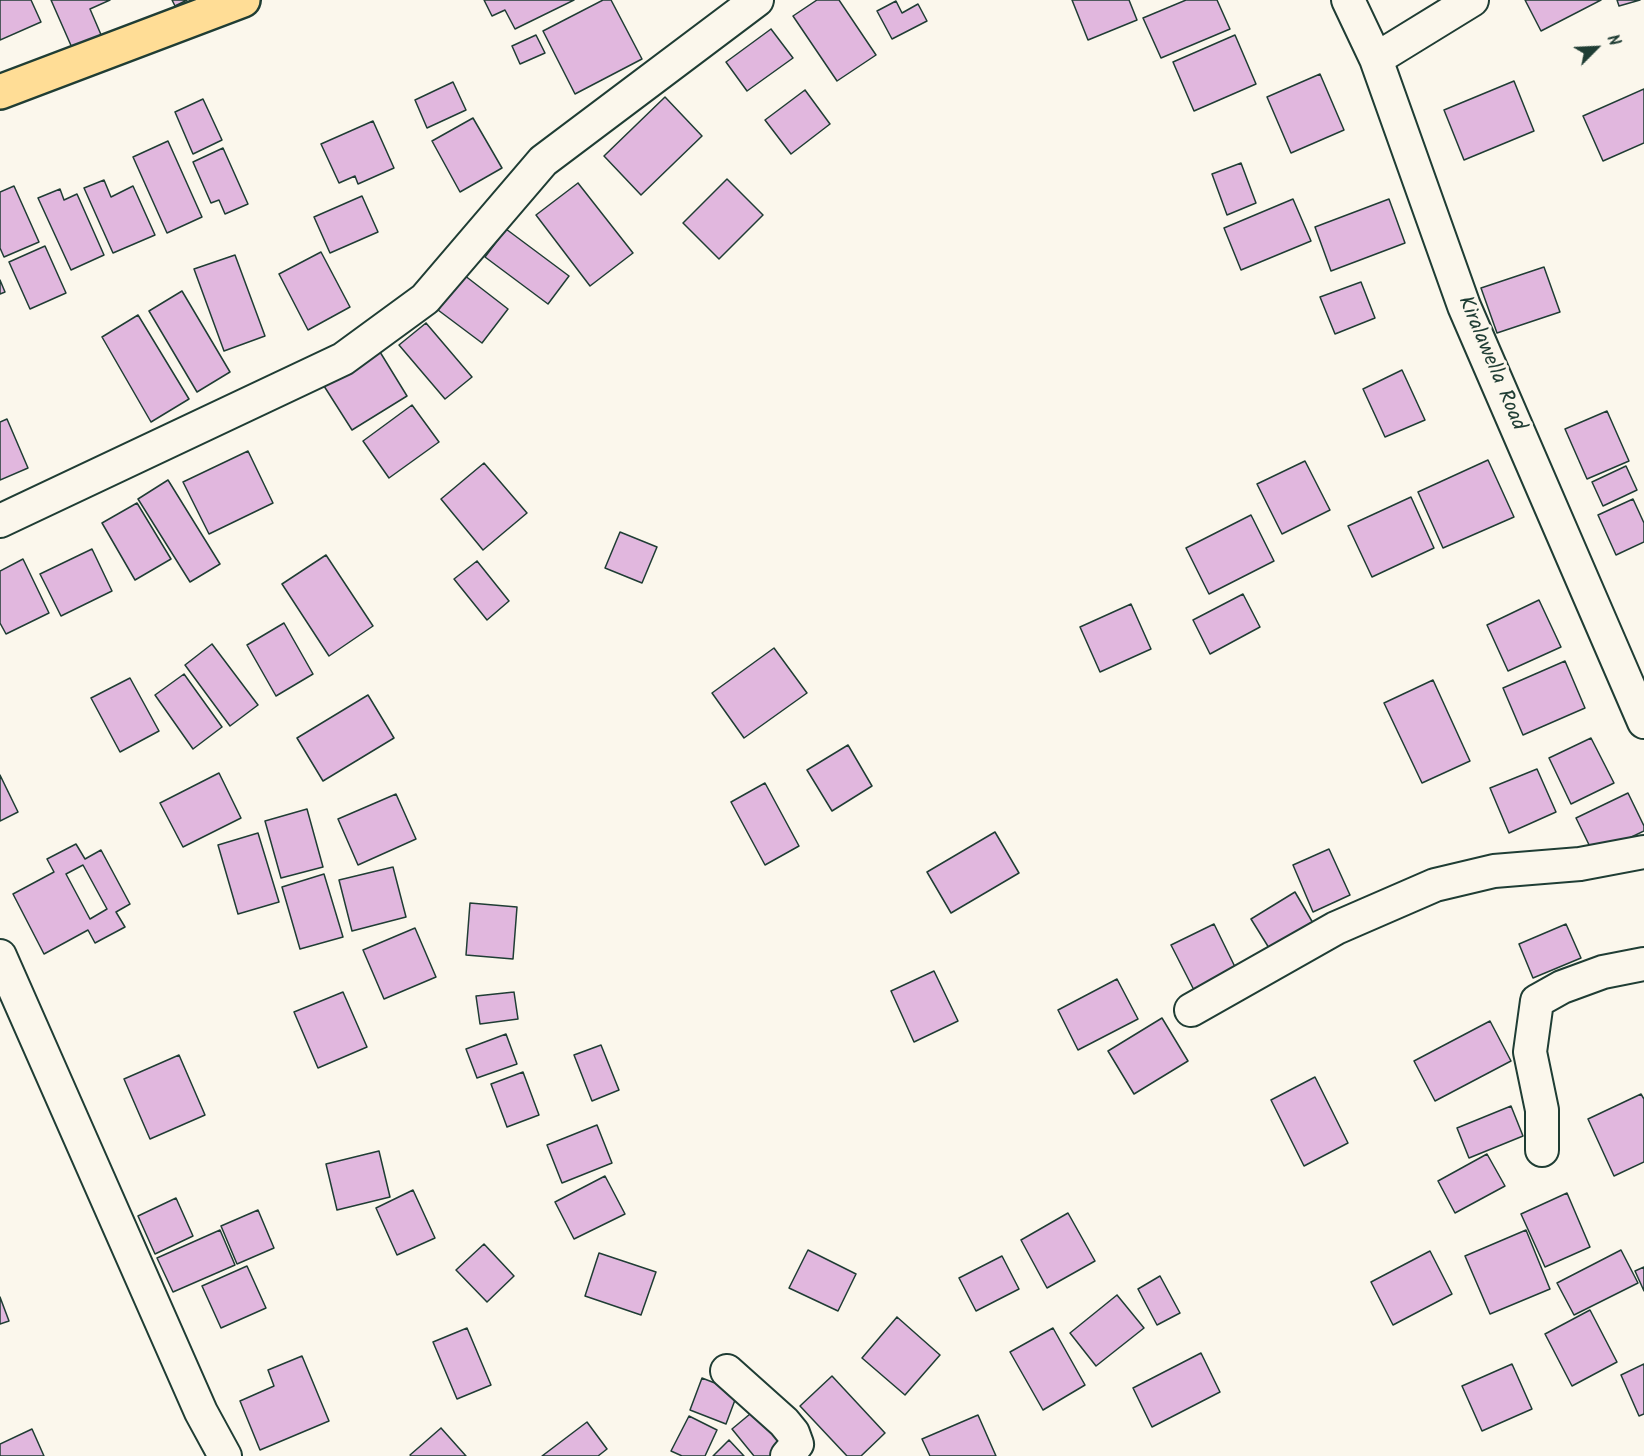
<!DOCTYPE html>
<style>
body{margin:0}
#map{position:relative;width:1644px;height:1456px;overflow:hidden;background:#fbf7ec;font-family:Kalam,sans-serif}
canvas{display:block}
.north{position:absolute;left:1566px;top:18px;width:60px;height:60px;-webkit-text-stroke:4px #fbf7ec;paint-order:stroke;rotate:66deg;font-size:16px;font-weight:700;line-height:24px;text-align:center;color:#1f3d34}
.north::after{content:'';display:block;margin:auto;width:21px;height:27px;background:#1f3d34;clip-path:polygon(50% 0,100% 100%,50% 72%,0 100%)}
</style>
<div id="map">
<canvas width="1644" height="1456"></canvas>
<div class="north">N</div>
</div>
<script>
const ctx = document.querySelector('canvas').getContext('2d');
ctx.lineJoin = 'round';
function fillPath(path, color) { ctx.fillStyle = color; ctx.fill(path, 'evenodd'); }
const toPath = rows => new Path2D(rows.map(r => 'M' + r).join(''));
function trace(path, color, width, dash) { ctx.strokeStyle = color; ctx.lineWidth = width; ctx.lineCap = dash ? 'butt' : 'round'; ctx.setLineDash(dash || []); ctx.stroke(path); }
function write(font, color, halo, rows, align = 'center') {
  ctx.font = font + ' Kalam,sans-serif'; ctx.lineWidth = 6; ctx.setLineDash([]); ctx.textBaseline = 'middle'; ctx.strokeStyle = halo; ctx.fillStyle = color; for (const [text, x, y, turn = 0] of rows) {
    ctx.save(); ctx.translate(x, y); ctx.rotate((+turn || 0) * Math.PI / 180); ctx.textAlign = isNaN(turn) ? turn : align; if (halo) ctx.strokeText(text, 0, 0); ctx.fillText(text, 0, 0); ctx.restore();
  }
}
const building = toPath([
 [0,0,31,0,41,22,0,40,0,0],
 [51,0,110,0,90,9,102,37,73,50,51,0],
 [172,0,187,0,175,6,172,0],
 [484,0,574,0,515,29,505,10,492,16,484,0],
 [603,0,611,0,642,59,575,94,543,31,603,0],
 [817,0,839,0,876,55,837,81,793,16,817,0],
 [1072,0,1129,0,1137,20,1088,40,1072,0],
 [1186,0,1217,0,1230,29,1161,58,1143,18,1186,0],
 [1525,0,1601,0,1541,31,1525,0],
 [1617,0,1640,0,1619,6,1617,0],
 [896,1,902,13,918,4,927,21,892,39,877,11,896,1],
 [771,29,793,58,747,91,726,62,771,29],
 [536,35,545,53,520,64,512,46,536,35],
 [1235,35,1256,84,1194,111,1173,62,1235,35],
 [1320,74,1344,130,1291,153,1267,97,1320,74],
 [1514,81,1534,131,1464,160,1444,110,1514,81],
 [453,82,466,110,427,128,415,100,453,82],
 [1644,89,1644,143,1603,161,1583,116,1644,89],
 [805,90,830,124,791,154,765,120,805,90],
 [665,97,702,136,641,195,604,156,665,97],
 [203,99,222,140,193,154,175,112,203,99],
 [473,118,502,168,460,192,432,141,473,118],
 [373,121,394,168,358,184,355,176,339,183,321,144,373,121],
 [168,141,202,217,167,233,133,157,168,141],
 [223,148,248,204,225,214,219,200,211,203,193,162,223,148],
 [1241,163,1256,203,1227,215,1212,174,1241,163],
 [727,179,763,215,719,259,683,223,727,179],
 [104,180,111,197,133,186,155,235,113,253,84,188,104,180],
 [578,183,633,253,590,286,536,215,578,183],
 [14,186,39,242,4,257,0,248,0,192,14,186],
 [60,189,64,200,77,194,104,255,71,270,38,198,60,189],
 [362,196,378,232,330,253,314,217,362,196],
 [1293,199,1311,241,1241,270,1224,228,1293,199],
 [1389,199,1405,243,1331,271,1315,227,1389,199],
 [506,229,569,276,548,304,485,257,506,229],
 [45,246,66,293,30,309,9,262,45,246],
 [321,252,350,307,308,330,279,274,321,252],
 [235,255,265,336,224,351,194,269,235,255],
 [1544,267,1560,312,1497,333,1481,288,1544,267],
 [464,275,508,309,482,343,438,310,464,275],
 [0,280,5,292,0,294,0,280],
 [1361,282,1375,318,1335,334,1320,297,1361,282],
 [182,291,230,372,197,392,149,311,182,291],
 [138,315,189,399,151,422,102,337,138,315],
 [426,323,472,377,445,399,399,345,426,323],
 [380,352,407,396,352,430,324,386,380,352],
 [1402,370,1425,420,1385,437,1363,389,1402,370],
 [412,405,439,442,389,478,363,441,412,405],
 [1607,411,1629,461,1587,479,1565,429,1607,411],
 [7,419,28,468,0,480,0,422,7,419],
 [248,451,273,503,209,534,183,482,248,451],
 [1488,460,1514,517,1443,548,1418,492,1488,460],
 [1305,461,1330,510,1282,534,1257,484,1305,461],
 [484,463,527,513,483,550,441,499,484,463],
 [1626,466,1637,490,1603,506,1592,482,1626,466],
 [168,480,220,564,190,582,138,499,168,480],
 [1411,497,1434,548,1372,577,1348,526,1411,497],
 [1633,499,1644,523,1644,542,1616,555,1598,515,1633,499],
 [137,503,171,559,135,580,102,523,137,503],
 [1251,515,1274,561,1209,594,1186,548,1251,515],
 [620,532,657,547,642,583,605,568,620,532],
 [92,549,112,591,61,616,40,574,92,549],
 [326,555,373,626,329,656,282,584,326,555],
 [23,559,49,613,6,634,0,623,0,571,23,559],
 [477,561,509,601,487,620,454,579,477,561],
 [1243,594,1260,627,1210,654,1193,620,1243,594],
 [1539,600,1561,647,1508,671,1487,625,1539,600],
 [1131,604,1151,649,1100,672,1080,627,1131,604],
 [284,623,313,674,276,696,247,645,284,623],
 [212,644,258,705,230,726,185,665,212,644],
 [774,648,807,693,744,738,712,693,774,648],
 [1565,661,1585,708,1523,735,1503,688,1565,661],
 [184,674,222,727,193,749,155,695,184,674],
 [130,678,159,731,120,752,91,698,130,678],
 [1433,680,1470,761,1422,783,1384,703,1433,680],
 [368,695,394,738,323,781,297,738,368,695],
 [1591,738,1614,783,1571,804,1549,758,1591,738],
 [848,745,872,786,832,811,807,770,848,745],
 [1537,769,1556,812,1509,833,1490,788,1537,769],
 [219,773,241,818,183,847,160,803,219,773],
 [0,775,18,812,0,821,0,775],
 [765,783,799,846,765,865,731,802,765,783],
 [1628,793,1644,826,1644,831,1594,855,1576,818,1628,793],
 [396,794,416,839,358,865,338,819,396,794],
 [307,809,323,867,281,878,265,821,307,809],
 [995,832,1019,873,951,913,927,872,995,832],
 [258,833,279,902,238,914,218,845,258,833],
 [76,844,85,859,101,850,130,904,116,912,125,927,95,943,88,930,44,954,13,894,54,872,47,859,76,844],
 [83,865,107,909,90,919,66,874,83,865],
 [1329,849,1350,895,1313,912,1293,865,1329,849],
 [393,867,406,917,352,931,339,880,393,867],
 [324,874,343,937,300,949,282,887,324,874],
 [1295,892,1317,930,1274,956,1251,919,1295,892],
 [470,903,517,907,513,959,466,955,470,903],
 [1214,924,1238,973,1196,994,1171,945,1214,924],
 [1566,924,1581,958,1533,978,1519,944,1566,924],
 [415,928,436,977,384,999,363,950,415,928],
 [934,971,958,1021,914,1042,891,991,934,971],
 [1117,979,1138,1019,1078,1050,1058,1010,1117,979],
 [343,992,367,1047,318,1068,294,1012,343,992],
 [514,992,518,1019,480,1024,476,996,514,992],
 [1162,1018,1188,1061,1134,1094,1108,1051,1162,1018],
 [1490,1021,1511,1061,1435,1101,1414,1061,1490,1021],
 [506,1034,517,1064,477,1078,466,1049,506,1034],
 [601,1045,619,1090,592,1101,574,1055,601,1045],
 [179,1055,205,1115,150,1139,124,1079,179,1055],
 [523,1072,539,1115,507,1127,491,1084,523,1072],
 [1315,1077,1348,1143,1304,1166,1271,1100,1315,1077],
 [1641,1094,1644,1099,1644,1162,1614,1176,1588,1119,1641,1094],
 [1511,1106,1523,1136,1469,1158,1457,1128,1511,1106],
 [597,1125,612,1163,562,1183,547,1145,597,1125],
 [379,1151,390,1197,337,1210,326,1164,379,1151],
 [1487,1154,1505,1186,1455,1213,1438,1181,1487,1154],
 [605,1176,625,1214,574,1239,555,1202,605,1176],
 [413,1190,435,1238,397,1255,376,1208,413,1190],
 [1567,1193,1590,1247,1545,1267,1521,1214,1567,1193],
 [176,1198,193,1236,155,1254,138,1216,176,1198],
 [258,1210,274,1248,237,1264,221,1226,258,1210],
 [1068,1213,1095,1261,1047,1288,1021,1240,1068,1213],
 [220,1230,235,1265,173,1292,157,1258,220,1230],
 [1526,1230,1550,1289,1490,1314,1465,1256,1526,1230],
 [484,1244,514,1276,487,1302,456,1270,484,1244],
 [808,1250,856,1274,838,1311,789,1288,808,1250],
 [1621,1250,1638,1283,1574,1315,1557,1283,1621,1250],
 [1430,1251,1452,1294,1393,1325,1371,1282,1430,1251],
 [599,1253,656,1272,641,1315,585,1296,599,1253],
 [1002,1256,1019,1289,976,1311,959,1278,1002,1256],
 [247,1266,266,1308,221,1328,202,1286,247,1266],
 [1644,1267,1644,1291,1635,1271,1644,1267],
 [1160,1276,1180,1313,1157,1325,1138,1289,1160,1276],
 [1117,1295,1144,1328,1096,1366,1070,1333,1117,1295],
 [0,1297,9,1321,0,1324,0,1297],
 [1590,1310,1617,1362,1572,1386,1545,1334,1590,1310],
 [897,1317,940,1355,905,1395,862,1358,897,1317],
 [467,1328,491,1385,457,1399,433,1342,467,1328],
 [1053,1328,1085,1385,1043,1410,1010,1352,1053,1328],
 [1201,1353,1220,1392,1152,1427,1133,1388,1201,1353],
 [302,1356,329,1421,260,1450,240,1401,274,1386,268,1370,302,1356],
 [1512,1364,1532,1409,1482,1431,1462,1386,1512,1364],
 [1644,1364,1644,1414,1639,1416,1621,1375,1644,1364],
 [832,1376,885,1433,861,1456,847,1456,800,1406,832,1376],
 [702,1378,738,1392,726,1424,690,1410,702,1378],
 [756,1409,786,1445,773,1456,754,1456,732,1429,756,1409],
 [978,1415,996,1456,930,1456,922,1439,978,1415],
 [689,1416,717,1430,705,1456,682,1456,671,1451,689,1416],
 [587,1422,607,1449,598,1456,542,1456,587,1422],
 [441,1428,466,1456,411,1456,410,1455,441,1428],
 [32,1429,44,1456,0,1456,0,1444,32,1429],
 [729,1440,744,1456,713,1456,729,1440]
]);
fillPath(building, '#e1b7de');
trace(building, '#1f3d34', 1.5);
const minor = toPath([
 [1348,0,1376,59,1464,306,1644,722],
 [1376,59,1472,0],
 [0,521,343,359,425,299,543,161,757,0],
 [0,956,201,1412,225,1456],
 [1191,1010,1336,928,1435,885,1494,871,1580,864,1644,852],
 [1542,1150,1542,1110,1530,1052,1537,1001,1562,987,1603,972,1644,964],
 [727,1371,784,1422,793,1433,797,1444,787,1456]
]);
const major = toPath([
 [0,92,243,0]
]);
trace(minor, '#1f3d34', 36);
trace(major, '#1f3d34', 38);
trace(minor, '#fbf7ec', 32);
trace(major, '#ffdd96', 33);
write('21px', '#1f3d34', '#fbf7ec', [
 ["Kiralawella Road",1490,364,67]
]);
</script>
